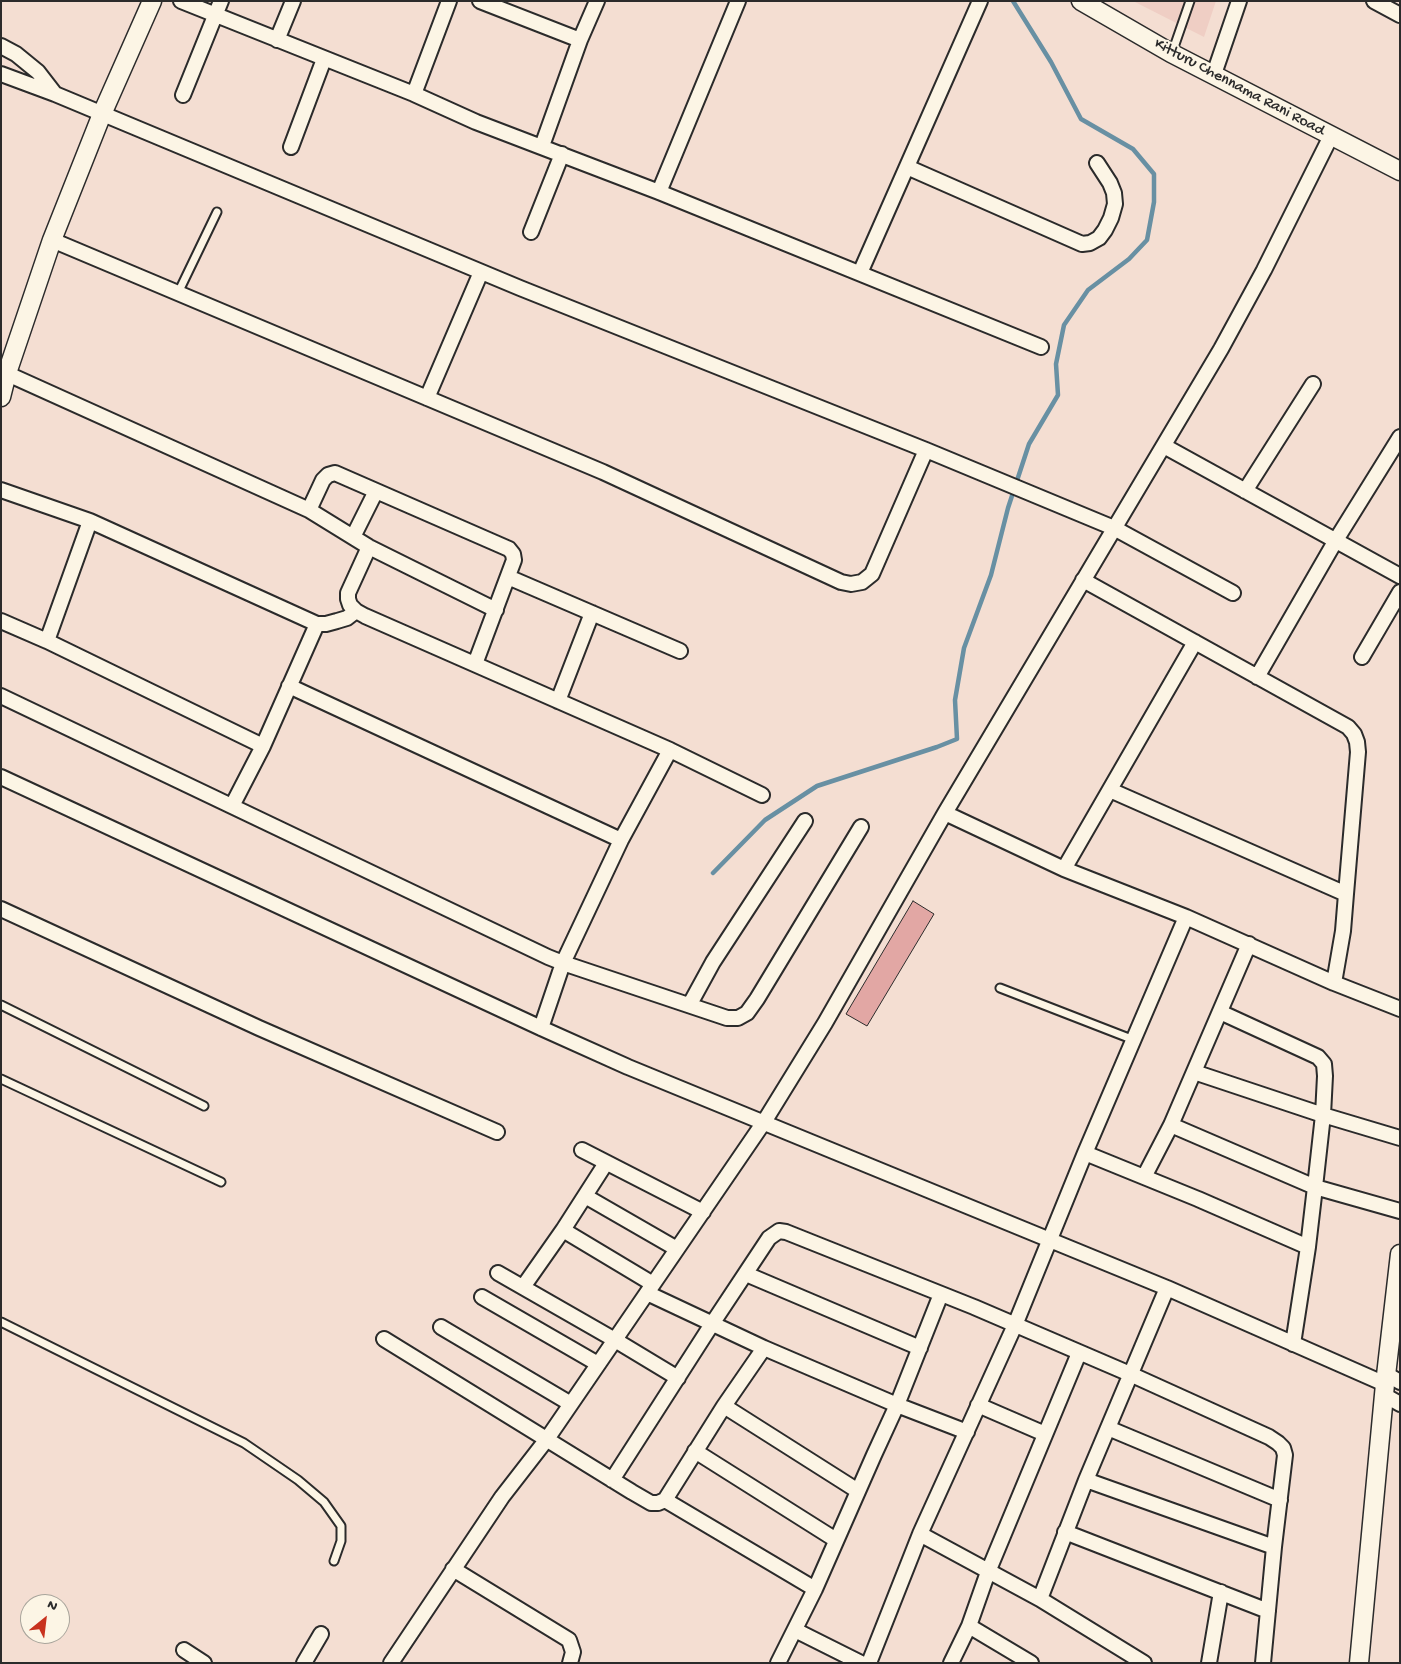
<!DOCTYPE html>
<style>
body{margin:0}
#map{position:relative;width:1401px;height:1664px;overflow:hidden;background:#f4ded2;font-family:"Gochi Hand",sans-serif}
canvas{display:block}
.frame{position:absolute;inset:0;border:2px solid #2b2b2b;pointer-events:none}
.north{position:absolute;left:20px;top:1594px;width:50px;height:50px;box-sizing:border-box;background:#fcf5e5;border:1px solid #a8a49b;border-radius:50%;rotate:29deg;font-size:14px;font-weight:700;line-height:20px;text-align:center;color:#2b2b2b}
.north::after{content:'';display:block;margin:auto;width:18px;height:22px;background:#c8321e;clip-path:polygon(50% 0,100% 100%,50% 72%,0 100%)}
</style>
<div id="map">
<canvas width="1401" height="1664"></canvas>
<div class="frame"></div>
<div class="north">N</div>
</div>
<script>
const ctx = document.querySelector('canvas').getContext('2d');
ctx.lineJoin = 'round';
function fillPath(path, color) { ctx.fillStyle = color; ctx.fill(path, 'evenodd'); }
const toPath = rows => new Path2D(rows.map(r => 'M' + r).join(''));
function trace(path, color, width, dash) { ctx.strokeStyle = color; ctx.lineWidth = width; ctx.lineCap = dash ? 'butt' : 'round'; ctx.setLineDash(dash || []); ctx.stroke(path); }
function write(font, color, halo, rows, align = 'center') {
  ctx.font = font + ' "Gochi Hand",sans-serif'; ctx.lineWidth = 4; ctx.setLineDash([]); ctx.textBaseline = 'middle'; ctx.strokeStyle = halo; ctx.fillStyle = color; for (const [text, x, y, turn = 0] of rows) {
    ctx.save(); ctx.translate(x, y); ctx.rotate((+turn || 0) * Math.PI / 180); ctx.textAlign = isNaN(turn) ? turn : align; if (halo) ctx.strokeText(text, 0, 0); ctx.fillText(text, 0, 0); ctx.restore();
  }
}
fillPath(toPath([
 [1133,1,1216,1,1204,37]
]), '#efcec4');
trace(toPath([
 [713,873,765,820,817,786,937,747,957,739,955,700,964,648,991,575,1008,508,1029,444,1058,395,1056,364,1064,325,1088,290,1129,259,1147,240,1154,202,1154,174,1133,149,1081,119,1051,62,1013,1]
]), '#6890a3', 4.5);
const building = toPath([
 [913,901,934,914,867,1026,846,1014,913,901]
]);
fillPath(building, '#e2a7a4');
trace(building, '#2b2b2b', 1);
const service = toPath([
 [1172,53,1190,1],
 [178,293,217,212],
 [1000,988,1134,1040],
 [1,1005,204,1106],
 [1,1079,221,1182],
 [1,1322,244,1443,298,1480,324,1502,341,1526,341,1541,334,1561]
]);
const minor = toPath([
 [181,1,414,94,476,122,659,192,1041,347],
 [480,1,580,40],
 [1374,1,1400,15],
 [277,40,293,1],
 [1,46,16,54,38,72,55,94],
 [1,74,55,94,520,288,926,450,1114,528,1233,593],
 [1214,74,1239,1],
 [414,94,449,1],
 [183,95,221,1],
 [542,146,580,40,597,1],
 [291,147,324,59],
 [907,167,1082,244,1090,243,1099,238,1105,230,1111,218,1115,204,1114,193,1110,183,1097,163],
 [659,192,738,1],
 [531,232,562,154],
 [52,240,603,472,841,582,851,584,862,582,872,574,926,450],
 [860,273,980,1],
 [1,371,309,510,369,547,496,610],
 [427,398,481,272],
 [1164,446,1400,576],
 [1,490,90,521,317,624,326,624,337,621,347,618,356,611],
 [1245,491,1313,384],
 [309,510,323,480,328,475,335,473,509,549,513,554,514,560,475,664],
 [353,537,376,491],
 [369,547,348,593,348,599,350,605,356,611,365,616,670,750,762,795],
 [508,577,680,651],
 [1083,580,1348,727,1354,734,1357,742,1358,752,1346,894,1343,931,1334,983],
 [1,621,47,641,263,746],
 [47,641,90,521],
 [1362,657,1400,592],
 [1257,677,1336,540,1400,437],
 [289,686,621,840],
 [1,696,548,957,563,963,727,1018,738,1018,747,1013,757,999,861,827],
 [558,701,592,613],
 [1,777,541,1028,628,1067,1167,1288,1385,1384],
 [1110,790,1346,894],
 [232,806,263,746,317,624],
 [945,813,1064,869,1186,917,1334,983,1400,1009],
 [1064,869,1195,642],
 [1,909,259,1028,497,1132],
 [690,1004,713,962,805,821],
 [1220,1012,1318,1057,1324,1064,1325,1076,1323,1115,1315,1187,1308,1247,1293,1344],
 [541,1028,563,963,621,840,670,750],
 [1194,1072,1323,1115,1400,1138],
 [1171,1125,1315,1187,1400,1211],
 [582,1150,703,1212],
 [1085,1153,1198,1199,1308,1247],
 [1144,1177,1171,1125,1249,944],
 [585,1196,677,1249],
 [563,1230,653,1284],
 [498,1273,615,1340,678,1378],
 [746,1274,920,1348],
 [523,1287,563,1230,606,1163],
 [647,1293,764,1348,897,1405,967,1432],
 [482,1297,598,1364],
 [441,1327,571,1404],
 [384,1339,632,1492,651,1503,658,1503,665,1500,724,1406,764,1348],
 [1386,1374,1400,1382],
 [1384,1395,1400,1404],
 [978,1405,1045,1434],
 [724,1406,858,1491],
 [1108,1428,1280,1500],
 [695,1451,836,1540],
 [612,1480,712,1324,769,1238,779,1231,786,1232,974,1307,1130,1374,1269,1437,1278,1443,1283,1448,1285,1455,1274,1547,1263,1663],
 [1086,1480,1274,1547],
 [665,1500,815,1589],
 [1065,1532,1268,1611],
 [920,1534,1040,1599,1144,1663],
 [453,1569,569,1640,573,1652,570,1663],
 [1040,1599,1086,1480,1167,1288],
 [969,1626,1031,1663],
 [795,1630,861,1663],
 [184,1650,204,1663],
 [304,1663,321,1634],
 [391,1663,502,1497,547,1439,764,1122,825,1023,945,813,1221,349,1264,270,1331,136],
 [778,1663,815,1589,874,1455,897,1405,941,1294],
 [869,1663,920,1534,1015,1325,1085,1153,1186,917],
 [951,1663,969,1626,988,1572,1079,1353],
 [1209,1663,1221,1592]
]);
const tertiary = toPath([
 [1081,1,1171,53,1400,171],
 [1,397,7,373,52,240,102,114,152,1],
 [1359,1663,1385,1384,1400,1254]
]);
trace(service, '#2b2b2b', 11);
trace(minor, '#2b2b2b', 18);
trace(tertiary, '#2b2b2b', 21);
trace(service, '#fcf5e5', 7);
trace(minor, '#fcf5e5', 14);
trace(tertiary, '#fcf5e5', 18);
write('16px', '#2b2b2b', '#fcf5e5', [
 ["Kitturu Chennama Rani Road",1239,88,28]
]);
</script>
